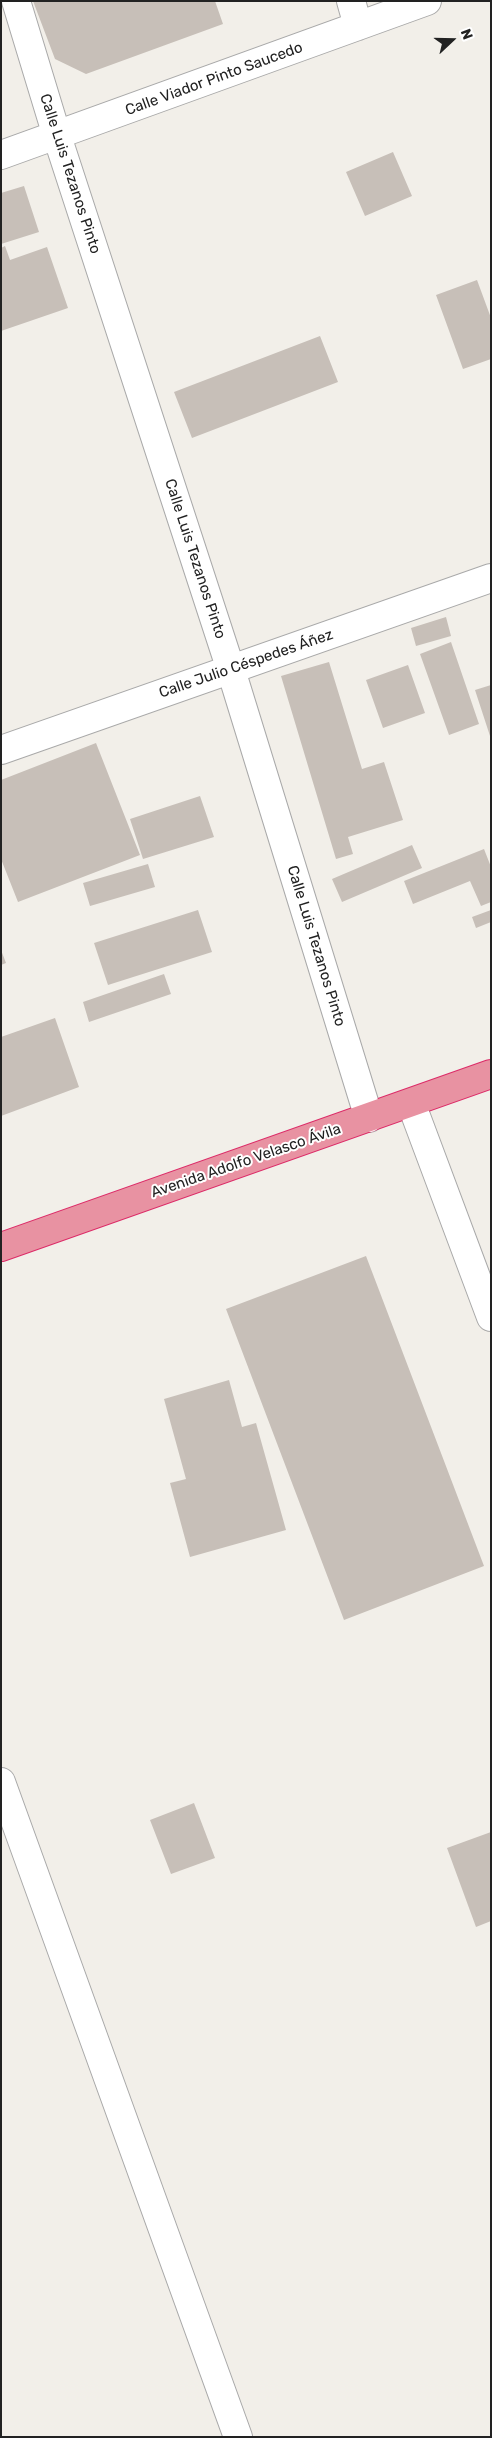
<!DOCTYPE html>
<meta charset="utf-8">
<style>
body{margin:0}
#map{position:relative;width:492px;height:2438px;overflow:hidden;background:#f2efe9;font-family:Rubik,sans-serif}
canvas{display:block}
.frame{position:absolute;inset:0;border:2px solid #222;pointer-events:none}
.north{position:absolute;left:427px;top:15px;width:50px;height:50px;-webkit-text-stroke:4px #fff;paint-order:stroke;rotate:69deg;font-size:14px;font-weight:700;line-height:20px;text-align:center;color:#222}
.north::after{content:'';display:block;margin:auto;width:18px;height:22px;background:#222;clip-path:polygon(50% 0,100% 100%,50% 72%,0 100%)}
</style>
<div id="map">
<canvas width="492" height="2438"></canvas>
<div class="frame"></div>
<div class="north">N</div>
</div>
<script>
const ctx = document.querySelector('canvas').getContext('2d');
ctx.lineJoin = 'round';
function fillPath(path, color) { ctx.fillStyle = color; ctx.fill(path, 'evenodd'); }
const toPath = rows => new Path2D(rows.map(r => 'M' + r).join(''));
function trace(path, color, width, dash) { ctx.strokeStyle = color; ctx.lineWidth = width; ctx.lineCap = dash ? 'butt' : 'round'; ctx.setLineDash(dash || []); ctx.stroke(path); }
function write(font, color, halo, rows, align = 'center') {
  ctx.font = font + ' Rubik,sans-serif'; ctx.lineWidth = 4; ctx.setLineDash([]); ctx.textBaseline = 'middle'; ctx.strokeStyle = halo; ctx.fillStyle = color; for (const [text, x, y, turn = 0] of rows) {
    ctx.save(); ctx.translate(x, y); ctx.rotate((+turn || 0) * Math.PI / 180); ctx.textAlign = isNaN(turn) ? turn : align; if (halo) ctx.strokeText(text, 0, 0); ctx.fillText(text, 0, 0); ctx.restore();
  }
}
fillPath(toPath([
 [33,1,215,1,223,24,86,74,55,59],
 [393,152,412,196,365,216,346,172],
 [24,186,39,232,1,244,1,193],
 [5,246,10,260,47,247,68,308,1,331,1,248],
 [477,280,491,318,491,359,463,369,436,295],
 [320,336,338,382,192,438,174,392],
 [446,617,451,636,416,646,411,628],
 [451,642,479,724,449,735,420,654],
 [329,662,362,769,384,762,403,820,348,837,353,854,336,859,281,676],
 [408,665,425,713,383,728,366,680],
 [491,685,491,736,490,736,475,690],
 [96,743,140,855,18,902,1,859,1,780],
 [200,796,214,837,143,859,130,819],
 [412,845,422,868,342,902,332,879],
 [484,849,491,867,491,902,481,906,470,881,413,904,404,881],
 [148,864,155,887,90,906,83,883],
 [198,910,212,952,108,985,94,943],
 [491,910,491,922,476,928,472,917],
 [1,950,6,963,1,965],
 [164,974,171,994,89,1022,83,1002],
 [55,1018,79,1087,1,1116,1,1037],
 [366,1256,484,1566,344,1620,226,1309],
 [229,1380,242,1427,256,1423,286,1530,190,1557,170,1483,186,1479,164,1399],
 [194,1803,215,1858,171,1874,150,1820],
 [491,1832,491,1921,476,1927,447,1848]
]), '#c7bfb8');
const minor = toPath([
 [16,1,57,136,231,670,369,1118],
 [351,1,358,26],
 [1,155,427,1],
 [1,750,491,578],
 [411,1103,491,1317],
 [1,1782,238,2437]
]);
const highway = toPath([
 [1,1247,491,1074]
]);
trace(minor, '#a9a9a9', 30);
trace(highway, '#dc2a67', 30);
trace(minor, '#fff', 28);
trace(highway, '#e892a2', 28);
write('15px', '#222', '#fff', [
 ["Calle Viador Pinto Saucedo",214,79,-20],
 ["Calle Luis Tezanos Pinto",70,174,72],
 ["Calle Luis Tezanos Pinto",195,559,72],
 ["Calle Julio Céspedes Áñez",246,664,-19],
 ["Calle Luis Tezanos Pinto",316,946,73],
 ["Avenida Adolfo Velasco Ávila",246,1161,-19]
]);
</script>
